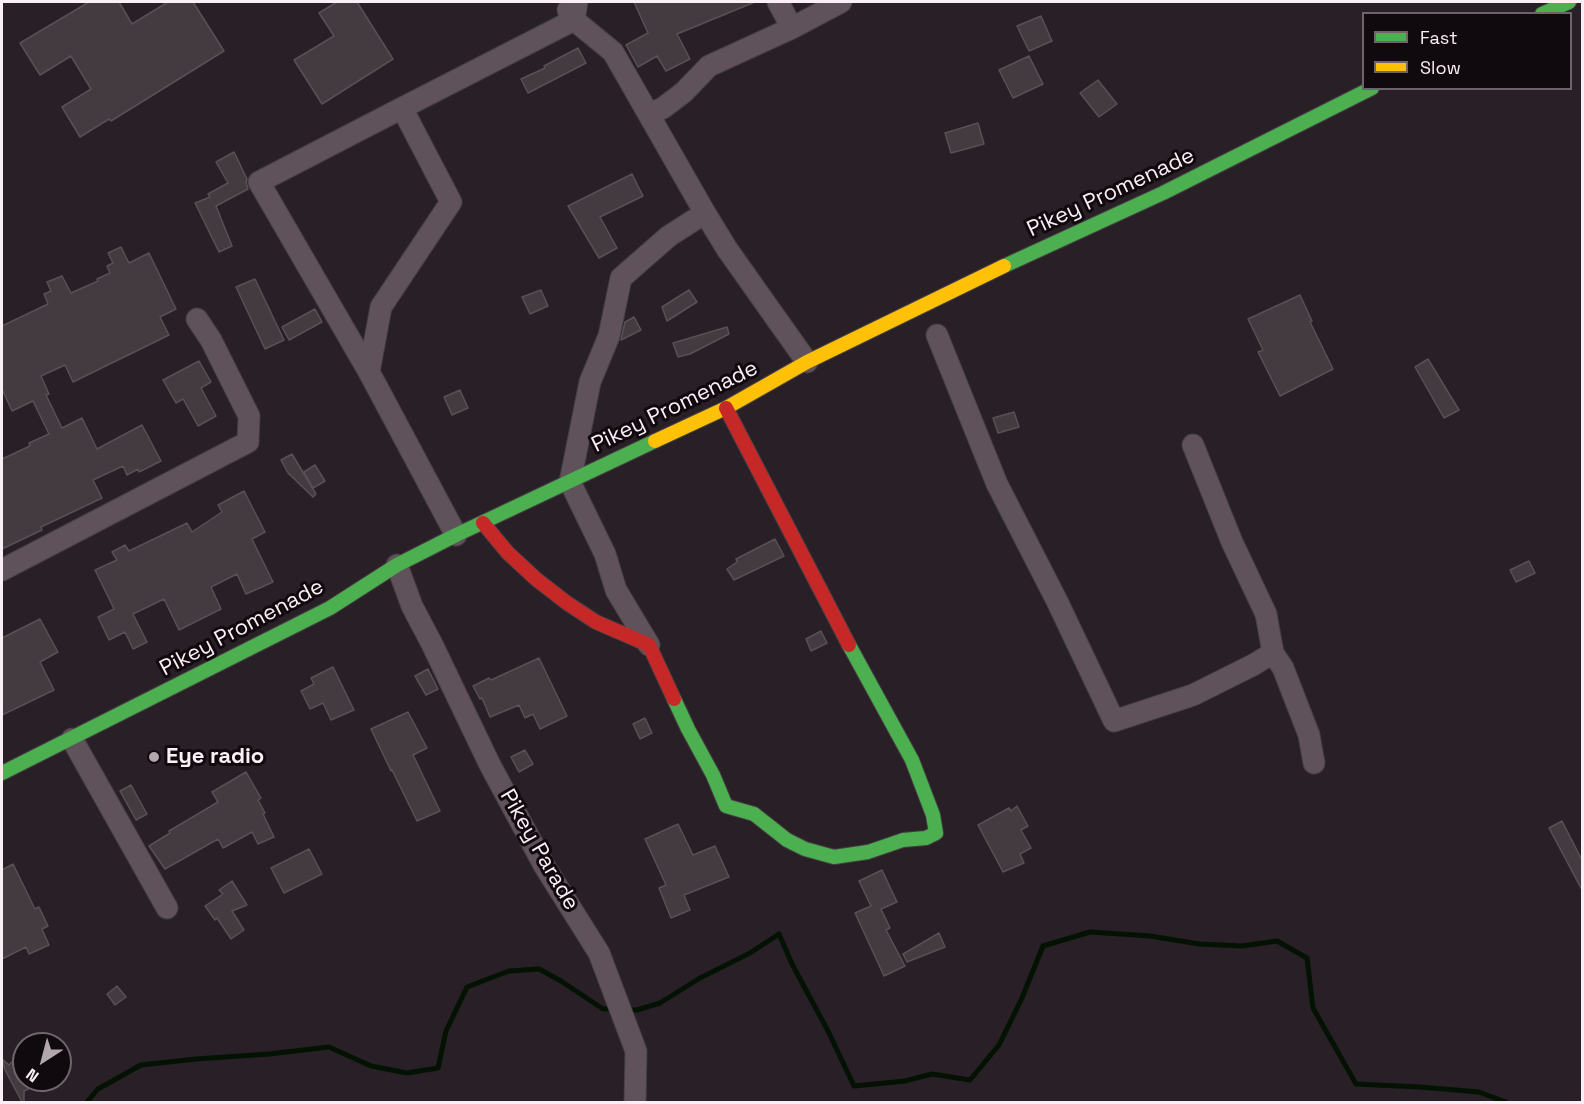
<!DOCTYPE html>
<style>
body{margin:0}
#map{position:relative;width:1584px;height:1104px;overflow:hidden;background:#282026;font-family:"Space Grotesk",sans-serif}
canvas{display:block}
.frame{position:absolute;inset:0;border:3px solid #fbeff6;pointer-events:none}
.legend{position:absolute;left:1362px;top:12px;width:210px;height:78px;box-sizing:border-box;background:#10090e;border:2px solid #6e656b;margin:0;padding:8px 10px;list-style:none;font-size:18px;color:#fbeff6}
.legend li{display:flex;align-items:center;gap:12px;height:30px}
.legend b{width:30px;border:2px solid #6e656b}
.north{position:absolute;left:12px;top:1032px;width:60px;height:60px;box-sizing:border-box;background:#10090e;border:2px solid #6e656b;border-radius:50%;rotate:216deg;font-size:16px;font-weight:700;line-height:24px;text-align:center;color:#fbeff6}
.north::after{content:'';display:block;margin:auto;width:21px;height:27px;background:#b1a7ad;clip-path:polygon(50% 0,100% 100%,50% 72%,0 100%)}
</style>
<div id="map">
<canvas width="1584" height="1104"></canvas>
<div class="frame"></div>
<ul class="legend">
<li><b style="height:8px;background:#4caf50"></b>Fast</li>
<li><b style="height:8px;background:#ffc107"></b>Slow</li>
</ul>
<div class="north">N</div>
</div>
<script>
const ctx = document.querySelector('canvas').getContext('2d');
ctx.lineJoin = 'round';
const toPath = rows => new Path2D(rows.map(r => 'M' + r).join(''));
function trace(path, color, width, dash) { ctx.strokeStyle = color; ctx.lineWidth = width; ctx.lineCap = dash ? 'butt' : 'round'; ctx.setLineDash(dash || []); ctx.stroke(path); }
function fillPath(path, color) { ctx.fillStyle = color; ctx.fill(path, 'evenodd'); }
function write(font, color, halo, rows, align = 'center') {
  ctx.font = font + ' "Space Grotesk",sans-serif'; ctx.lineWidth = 6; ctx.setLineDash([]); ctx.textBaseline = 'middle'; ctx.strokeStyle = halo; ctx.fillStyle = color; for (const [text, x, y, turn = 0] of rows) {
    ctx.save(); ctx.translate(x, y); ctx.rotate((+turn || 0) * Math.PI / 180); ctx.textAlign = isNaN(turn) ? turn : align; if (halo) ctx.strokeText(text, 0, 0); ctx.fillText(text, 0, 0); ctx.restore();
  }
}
trace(toPath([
 [625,1010,637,1010,660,1003,700,978,750,953,779,934,792,964,828,1031,854,1086,905,1081,932,1074,970,1080,999,1045,1022,998,1043,946,1090,932,1150,936,1199,944,1242,946,1277,941,1307,958,1313,1008,1356,1084,1420,1087,1479,1092,1506,1102],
 [87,1102,98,1089,141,1065,196,1059,269,1054,329,1047,371,1066,407,1073,438,1068,446,1031,467,987,509,971,539,969,561,981,603,1009,616,1009]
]), '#041203', 5);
const building = toPath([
 [89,2,119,2,132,24,168,2,193,2,224,51,111,121,109,119,80,137,62,107,91,89,71,56,40,75,20,43,89,2],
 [337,2,357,2,393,59,322,104,294,60,334,36,319,13,337,2],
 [634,2,755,2,677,34,690,59,666,71,657,56,638,67,626,45,648,33,634,2],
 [1041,16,1052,41,1029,51,1017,26,1041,16],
 [578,48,586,63,528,93,521,79,545,68,544,66,578,48],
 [1029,56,1043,84,1013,98,999,70,1029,56],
 [1098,80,1117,104,1099,117,1080,93,1098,80],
 [978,123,984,144,951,153,945,133,978,123],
 [234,152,247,179,246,182,248,189,216,206,232,246,219,252,195,203,210,197,208,194,228,183,216,162,234,152],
 [632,174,643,196,600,217,617,248,599,258,568,206,632,174],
 [121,247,129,263,149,253,176,309,160,317,169,335,73,382,65,365,41,376,49,394,46,395,62,428,82,418,97,449,142,425,161,461,139,472,138,469,127,475,123,466,93,480,102,498,41,527,42,530,2,549,2,459,30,446,29,443,49,434,33,401,12,411,2,389,2,326,48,304,44,294,51,291,47,282,62,276,71,293,98,281,97,279,110,273,107,266,113,263,108,253,121,247],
 [255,279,284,340,265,349,236,287,255,279],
 [541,290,548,306,530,314,522,297,541,290],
 [689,290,697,302,667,321,662,307,689,290],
 [1300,295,1312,321,1310,322,1333,369,1280,396,1258,352,1263,350,1248,319,1300,295],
 [315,309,322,322,289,340,282,327,315,309],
 [634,317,641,330,621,340,625,322,634,317],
 [727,327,729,334,690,354,678,357,673,343,727,327],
 [1428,359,1459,410,1444,418,1415,367,1428,359],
 [199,361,211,382,201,388,216,416,198,426,183,399,176,403,163,380,199,361],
 [460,390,468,408,452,415,444,397,460,390],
 [1014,412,1019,427,998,433,993,418,1014,412],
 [292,454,316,494,313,497,288,473,281,460,292,454],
 [315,465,325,481,313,488,304,472,315,465],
 [244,491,265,532,252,539,273,582,246,594,237,574,211,587,221,609,179,630,164,599,133,614,147,642,133,649,125,632,109,640,98,617,114,609,95,570,117,560,112,552,125,545,129,551,187,523,192,532,222,512,218,505,244,491],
 [775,539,784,556,734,580,727,569,737,562,736,559,775,539],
 [1529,561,1535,573,1516,582,1510,570,1529,561],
 [40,619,58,652,40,662,54,690,2,715,2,638,40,619],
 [821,631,827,643,811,651,806,639,821,631],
 [539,658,567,716,540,729,533,714,525,718,519,705,490,717,482,698,480,699,473,686,489,678,491,680,539,658],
 [333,667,354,710,331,720,323,703,310,709,301,691,314,684,311,678,333,667],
 [428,669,438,689,426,695,415,676,428,669],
 [408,712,427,748,413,755,440,811,417,821,392,770,391,771,371,729,408,712],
 [645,718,652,733,640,739,633,724,645,718],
 [525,750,533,764,519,772,511,757,525,750],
 [246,772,261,798,258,800,265,813,263,814,274,837,258,844,252,832,223,848,218,839,165,869,149,846,170,833,169,831,218,802,212,792,246,772],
 [131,785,147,814,136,820,120,791,131,785],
 [1017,806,1028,826,1021,830,1031,848,1020,854,1024,863,1003,872,978,825,1009,808,1011,811,1017,806],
 [1562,821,1582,860,1582,890,1549,828,1562,821],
 [678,824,693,855,715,846,729,877,684,895,690,910,671,918,659,888,666,885,645,839,678,824],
 [309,849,322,874,284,893,271,868,309,849],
 [13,864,35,909,39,907,48,926,42,929,49,945,29,954,26,947,2,959,2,870,13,864],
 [882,870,897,902,881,909,890,928,886,930,905,966,884,976,855,913,871,906,859,881,882,870],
 [232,881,247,905,232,911,244,930,231,939,217,918,215,920,205,906,223,894,219,890,232,881],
 [939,933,945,947,907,962,903,954,939,933],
 [117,986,126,997,115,1005,107,994,117,986],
 [24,1049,24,1080,27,1080,34,1086,24,1091,24,1102,22,1102,5,1070,2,1059,9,1065,24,1049]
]);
fillPath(building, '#443b41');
trace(building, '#585055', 1.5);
const street = toPath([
 [778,2,792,28],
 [568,10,574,20,613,52,705,213,727,249,807,362],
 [402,108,259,182,369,372,456,535],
 [649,114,663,108,684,92,709,66,792,28,841,2],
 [937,335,997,484,1057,601,1114,721,1193,695,1253,665,1273,653],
 [369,372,381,307,451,202,402,108,574,20,577,2],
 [1193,445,1232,542,1266,614,1273,653,1283,668,1309,735,1314,763],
 [397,565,412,606,432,644,490,765,545,867,599,953,636,1051,635,1102],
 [2,570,248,442,249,416,211,340,197,319],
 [649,645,616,590,605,554,570,482,590,382,609,336,621,278,669,236,705,213],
 [72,739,167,908]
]);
const fast = toPath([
 [1542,14,1569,2],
 [1004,266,1163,193,1372,88],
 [674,699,688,729,713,775,726,806,754,814,787,840,805,849,834,857,868,852,903,840,926,838,936,833,933,815,912,760,849,645],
 [2,773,330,608,397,565,456,535,655,441]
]);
const slow = toPath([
 [655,441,726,408,807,362,1004,266]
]);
const jam = toPath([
 [726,408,849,645],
 [483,523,508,553,536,579,567,603,596,622,649,645,674,699]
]);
trace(street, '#453e42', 23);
trace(fast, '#453e42', 16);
trace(slow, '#453e42', 16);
trace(jam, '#453e42', 16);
trace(street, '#5f525b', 21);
trace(fast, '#4caf50', 14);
trace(slow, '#ffc107', 14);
trace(jam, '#c62828', 14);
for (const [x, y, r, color] of [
 [154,757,6,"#b1a7ad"]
]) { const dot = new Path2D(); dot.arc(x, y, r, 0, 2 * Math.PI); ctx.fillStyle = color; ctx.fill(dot); trace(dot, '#10090e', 2); }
write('22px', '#fbeff6', '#10090e', [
 ["Pikey Promenade",1111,193,-25],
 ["Pikey Promenade",675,407,-26],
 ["Pikey Promenade",242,628,-28],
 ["Pikey Parade",539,850,60]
]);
write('bold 22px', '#fbeff6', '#10090e', [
 ["Eye radio",166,757]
], 'left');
</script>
